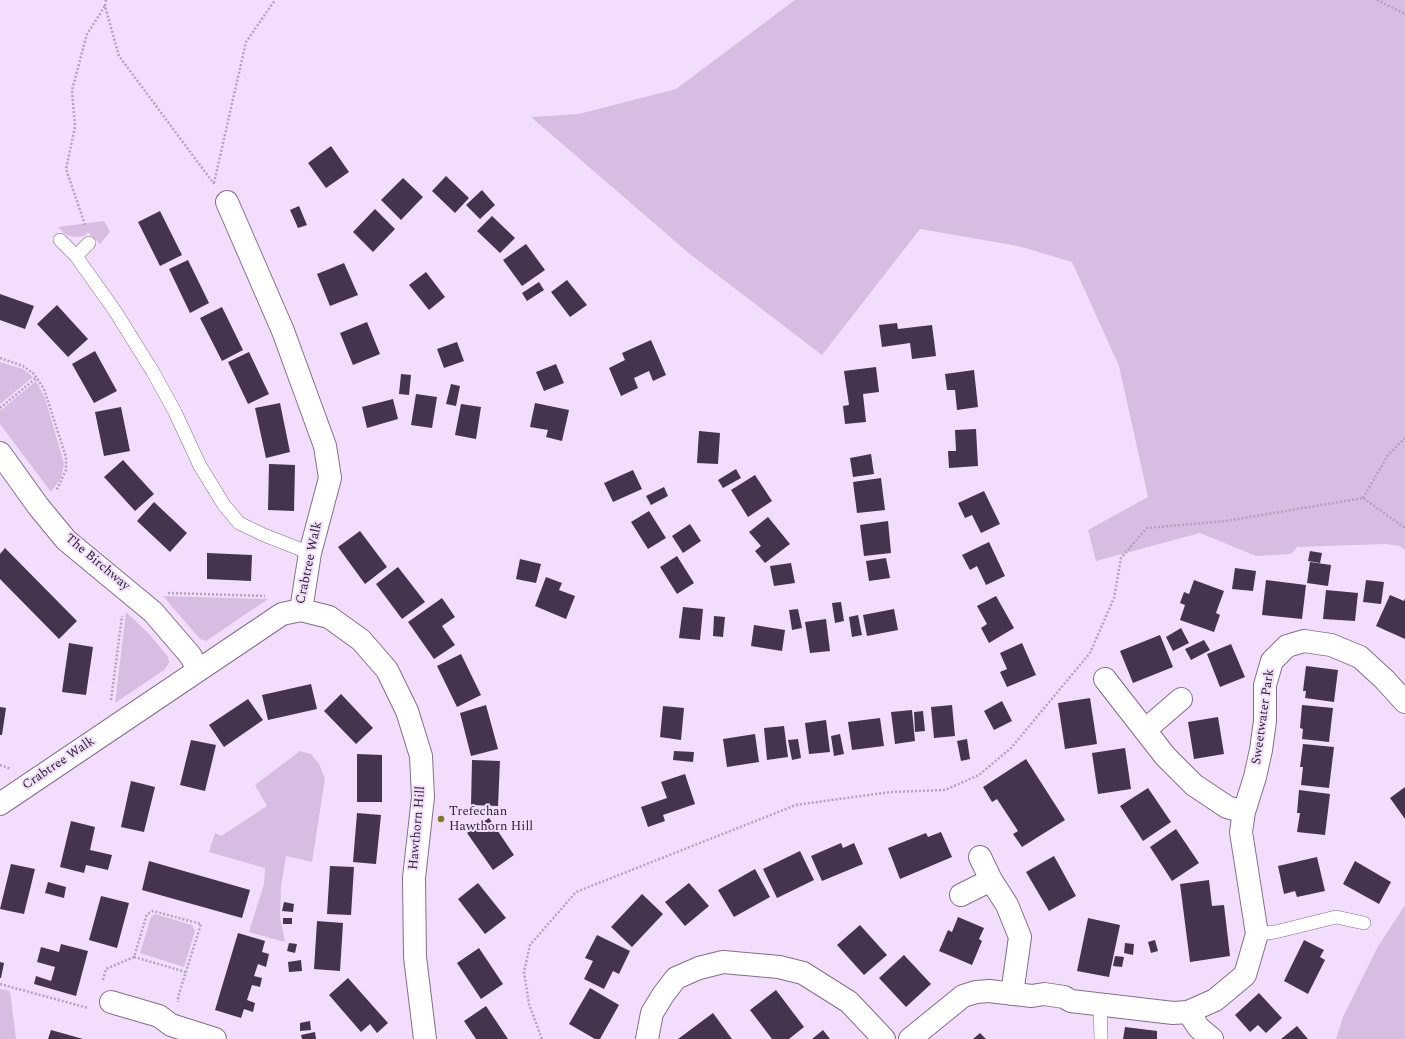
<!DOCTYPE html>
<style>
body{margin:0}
canvas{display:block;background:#f3ddfd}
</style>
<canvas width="1405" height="1039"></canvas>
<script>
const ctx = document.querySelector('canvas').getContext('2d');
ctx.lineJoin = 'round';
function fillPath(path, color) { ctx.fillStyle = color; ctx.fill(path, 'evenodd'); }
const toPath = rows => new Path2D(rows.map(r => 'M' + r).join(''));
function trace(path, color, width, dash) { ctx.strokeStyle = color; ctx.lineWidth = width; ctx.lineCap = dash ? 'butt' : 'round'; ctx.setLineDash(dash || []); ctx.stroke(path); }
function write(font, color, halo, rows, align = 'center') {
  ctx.font = font + ' Spectral,serif'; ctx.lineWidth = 4; ctx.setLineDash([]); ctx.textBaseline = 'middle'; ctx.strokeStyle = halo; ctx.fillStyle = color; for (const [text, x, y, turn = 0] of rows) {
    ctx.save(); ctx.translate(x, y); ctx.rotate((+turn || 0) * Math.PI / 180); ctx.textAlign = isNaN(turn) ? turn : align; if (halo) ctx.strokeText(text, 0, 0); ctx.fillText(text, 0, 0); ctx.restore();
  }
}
fillPath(toPath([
 [795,0,1405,0,1405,550,1400,546,1386,544,1297,547,1291,554,1256,556,1200,533,1096,561,1088,530,1148,497,1119,366,1072,262,1018,246,920,229,822,355,691,255,531,117,579,114,676,89],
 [104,221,110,232,100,244,88,232,84,236,74,237,65,234,58,227],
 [0,362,23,369,33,377,0,404],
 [36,381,45,398,64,464,61,478,51,492,0,424,0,411],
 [163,596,268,599,206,641,200,639],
 [126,612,150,635,168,657,169,663,164,670,115,703],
 [300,751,311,754,319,764,325,778,312,862,286,856,281,887,280,916,285,942,249,932,264,884,265,868,209,852,215,833,221,836,267,806,255,785],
 [1405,905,1405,1039,1336,1039,1343,1017,1377,948],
 [155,914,192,925,195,931,184,967,140,953,151,917],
 [0,989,10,991,16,1039,0,1039]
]), '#d6bde1');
fillPath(toPath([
 [331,146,349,172,326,188,308,163],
 [446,176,469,198,455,213,432,191],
 [403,178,423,197,401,220,381,200],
 [482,190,495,205,480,219,466,205],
 [299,206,307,225,298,228,290,210],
 [375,209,395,229,373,252,353,232],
 [160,211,182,255,160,266,138,222],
 [492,216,515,238,500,253,477,231],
 [526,244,545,270,522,286,503,260],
 [188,260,209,303,190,313,169,269],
 [344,263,358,295,330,306,317,274],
 [426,272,445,297,429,310,409,285],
 [567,280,587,305,570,317,551,292],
 [539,282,544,290,527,301,522,293],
 [0,294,34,306,25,329,0,320],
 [57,305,88,339,68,357,37,324],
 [222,307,243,350,222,361,200,318],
 [367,322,380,354,353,365,340,333],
 [897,323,898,329,932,325,936,356,912,359,910,343,882,347,879,325],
 [651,340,666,375,653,381,649,371,634,378,638,388,621,396,609,368,625,360,622,353],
 [457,342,464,361,444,368,437,349],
 [95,351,117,391,94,403,72,364],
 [249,352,269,394,248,404,228,362],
 [556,364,564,383,544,391,536,372],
 [876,367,879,392,863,394,866,422,845,424,843,406,849,405,844,371],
 [974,370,978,407,957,410,955,390,947,390,945,374],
 [401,374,411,375,409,395,399,394],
 [451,384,460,386,456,406,446,404],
 [416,394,437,397,432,428,411,425],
 [393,399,398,419,367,428,362,407],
 [280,403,290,452,266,458,255,408],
 [535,403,569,410,562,441,546,437,548,430,530,427],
 [461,404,481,407,476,439,455,435],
 [121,407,130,451,104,456,95,412],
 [976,429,978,466,949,468,948,451,956,451,955,430],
 [699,431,720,433,718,464,697,463],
 [871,454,874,474,853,477,850,458],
 [123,460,154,494,135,511,104,477],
 [269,464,295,465,294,511,268,510],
 [736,469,741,478,723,488,718,480],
 [633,470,642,489,613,502,604,483],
 [755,475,772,501,748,517,731,490],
 [881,478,885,510,857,513,853,482],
 [664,487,668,496,651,505,646,496],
 [984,491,1000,524,981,533,972,515,965,518,958,503],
 [154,502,187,533,170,552,137,521],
 [649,511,666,538,648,549,631,522],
 [768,517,790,544,765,563,755,551,761,546,749,532],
 [888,521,891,553,864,556,860,525],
 [690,524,701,541,683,553,672,536],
 [360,531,387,567,365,584,338,547],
 [989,542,1005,576,986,585,977,566,970,570,962,555],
 [5,548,77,621,59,639,0,579,0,554],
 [1310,551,1322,553,1320,563,1308,561],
 [207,553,252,555,251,581,207,579],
 [677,556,694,583,677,594,660,567],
 [886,558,890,578,869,581,866,561],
 [520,559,541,564,536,583,516,579],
 [1310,562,1331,565,1328,586,1307,583],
 [791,563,795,583,774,586,770,566],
 [398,567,425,602,402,619,376,584],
 [1235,568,1256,571,1253,591,1232,589],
 [546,577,562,583,559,590,575,596,566,619,535,606],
 [1194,580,1224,591,1216,613,1220,615,1214,632,1180,620,1185,605,1180,603,1184,592,1189,594],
 [1266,580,1306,585,1302,619,1262,615],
 [1366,580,1384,582,1381,604,1363,602],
 [1326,590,1358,593,1355,621,1323,619],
 [1390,595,1404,601,1405,598,1405,639,1376,626],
 [996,596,1014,628,989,643,981,628,987,624,977,606],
 [442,598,455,617,442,626,455,645,434,659,408,622],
 [841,602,844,621,835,623,832,603],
 [683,607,703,609,700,640,679,638],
 [798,609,802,628,792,630,789,610],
 [894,609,898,630,867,636,863,615],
 [858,615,862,635,852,637,849,617],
 [714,616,725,617,723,637,713,636],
 [826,619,830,651,810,653,805,622],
 [754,625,785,630,782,651,751,646],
 [1181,628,1189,643,1173,651,1166,637],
 [1160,635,1173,667,1133,683,1120,651],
 [1204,640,1210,650,1191,660,1185,649],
 [69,643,93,647,86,695,62,692],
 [1022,643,1036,675,1007,687,1000,672,1007,669,1000,653],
 [1231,644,1245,677,1220,687,1207,654],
 [461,654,481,695,457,707,437,666],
 [1306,666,1338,670,1334,702,1305,698,1306,691,1303,691],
 [311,684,317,709,268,720,262,695],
 [341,694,373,728,356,744,324,711],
 [1090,698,1097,744,1065,749,1058,703],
 [248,699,263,720,224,747,209,725],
 [1002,701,1012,721,994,730,984,711],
 [486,705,498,749,471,756,460,713],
 [952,705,955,736,934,738,931,707],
 [1302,705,1333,708,1329,742,1302,739,1303,729,1300,728],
 [663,706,684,708,681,740,660,737],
 [0,707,6,708,2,735,0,735],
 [912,710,915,741,895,744,891,712],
 [923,711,925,731,915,732,914,712],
 [1218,717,1224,754,1194,759,1188,722],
 [880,718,884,746,852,750,848,722],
 [826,720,830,752,809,754,805,723],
 [784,726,788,757,767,760,764,728],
 [755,734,759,762,727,767,723,739],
 [840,734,844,754,834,756,831,736],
 [798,739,801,758,792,760,788,740],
 [967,739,970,759,961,761,957,741],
 [191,740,216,745,205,791,180,785],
 [1303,744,1334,747,1329,788,1301,785,1303,767,1300,767],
 [1125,748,1131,789,1098,794,1092,753],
 [674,751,694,752,693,762,673,760],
 [357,754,382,755,382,802,357,802],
 [1026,759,1065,820,1022,847,1013,834,1018,831,997,799,992,802,983,787],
 [472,760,500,761,498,806,471,805],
 [685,774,695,804,663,815,665,821,648,827,641,807,667,798,661,782],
 [131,781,155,787,144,832,121,827],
 [1405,787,1405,819,1390,798],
 [1148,788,1171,822,1143,841,1120,806],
 [1299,790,1330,794,1325,835,1297,832,1300,813,1297,813],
 [357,813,381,815,376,864,353,862],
 [489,818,514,855,493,870,467,833],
 [71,821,95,827,90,850,112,855,108,870,86,865,84,873,60,867],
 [1176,829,1199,863,1172,881,1150,847],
 [941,832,952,857,900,879,888,848,926,833,928,837],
 [841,843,843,848,854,843,863,864,822,881,811,856],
 [800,851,814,880,777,898,763,869],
 [1054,856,1076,896,1049,911,1026,872],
 [1317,857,1325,891,1297,897,1295,891,1284,894,1278,866],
 [149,861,250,890,242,918,142,890],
 [1355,861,1391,882,1379,904,1343,884],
 [11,864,35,869,24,914,0,909],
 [330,866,354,867,351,915,327,914],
 [755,869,770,897,734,917,718,890],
 [1209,880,1212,906,1224,905,1230,956,1190,962,1180,884],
 [48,882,66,887,64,898,45,893],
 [478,883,506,918,485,934,458,899],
 [689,883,709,906,685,926,665,902],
 [642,894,663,914,632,947,611,927],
 [101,896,129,903,117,948,89,940],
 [284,902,294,904,293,912,282,911],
 [958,917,984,928,979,939,982,941,972,965,939,951,948,930,952,932],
 [283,918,292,918,292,924,283,924],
 [1088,918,1120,925,1109,977,1077,971],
 [317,921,343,923,340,971,314,969],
 [860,925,887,955,864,975,837,945],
 [238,933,265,941,262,952,269,954,266,967,258,964,254,976,262,978,260,987,252,985,247,1000,255,1003,253,1012,244,1009,241,1018,215,1010],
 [597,935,630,951,619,974,613,971,604,989,584,979,593,961,585,958],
 [1155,940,1158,951,1151,953,1148,942],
 [1304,940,1324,950,1320,957,1325,960,1308,994,1284,981],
 [289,943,297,944,295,953,287,951],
 [1125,943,1134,944,1133,955,1124,953],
 [61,944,88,951,76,996,34,984,36,976,51,981,55,967,37,962,41,947,59,952],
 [479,948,503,984,481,999,457,963],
 [904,955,931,984,906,1007,879,978],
 [1115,956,1124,957,1122,967,1113,966],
 [301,960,302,971,289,972,288,962],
 [0,962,4,963,1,978,0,978],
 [348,978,388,1023,377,1033,370,1024,361,1032,329,995],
 [590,988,619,1005,600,1039,595,1039,569,1024],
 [776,990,804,1027,789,1039,772,1039,750,1010],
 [1259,993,1282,1018,1266,1033,1258,1025,1250,1032,1235,1015],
 [486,1006,508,1039,476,1039,464,1021],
 [713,1013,732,1039,678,1039],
 [310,1021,311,1030,300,1031,300,1023],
 [1297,1026,1308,1039,1281,1039],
 [1125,1027,1157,1031,1157,1039,1123,1039],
 [51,1030,83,1039,48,1039],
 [823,1030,830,1039,812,1039],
 [315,1032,316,1039,302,1039,301,1035],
 [980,1033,986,1039,973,1039]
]), '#45344d');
const service = toPath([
 [60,240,76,256,115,311,153,372,175,412,200,466,224,505,239,523,264,535,310,553],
 [76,256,89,243],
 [1257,934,1275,932,1336,917,1364,923],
 [1100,1004,1101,1039]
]);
const minor = toPath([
 [227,202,283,331,325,446,330,478,310,553,301,610],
 [0,453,38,506,66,540,153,612,190,655,198,669],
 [1105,679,1165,756,1194,785,1227,807,1244,812],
 [1145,730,1181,699],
 [0,804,282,614,301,610,329,617,361,640,387,670,407,711,421,756,423,797,414,878,415,957,425,1039],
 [980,857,991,880,1007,905,1020,937,1012,994],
 [961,895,991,880],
 [111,1002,159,1016,171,1025,215,1039],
 [1188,1012,1199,1028,1212,1039],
 [647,1039,652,1013,663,995,676,978,699,968,723,962,779,967,803,973,849,1002,884,1039],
 [910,1039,963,996,976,992,989,991,1032,996,1044,994,1064,997,1071,1001,1173,1013,1188,1012,1215,1000,1245,975,1257,934,1241,832,1244,812,1255,777,1261,750,1265,721,1265,685,1272,661,1287,646,1304,641,1331,645,1360,657,1385,680,1405,702]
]);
trace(service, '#826f8b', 14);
trace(minor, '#826f8b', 24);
trace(toPath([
 [106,0,105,6,119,56,214,184],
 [1377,0,1405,14],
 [214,183,246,42,275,0],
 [85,225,66,169,75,127,72,90,87,34,105,6],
 [0,358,23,366,34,374,44,389,66,457,66,470,56,491],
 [0,408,36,378],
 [1363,498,1388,455,1405,438],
 [168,593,265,596],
 [111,700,122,616],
 [0,765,11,769],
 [134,957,186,972],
 [103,980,106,969,134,957,147,914,153,911,201,924,178,997,178,1002],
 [0,984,88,1008],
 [542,1039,529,1004,524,972,530,945,576,892,796,805,890,792,945,790,979,775,1011,748,1090,653,1114,598,1121,558,1147,528,1226,521,1363,498,1405,528]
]), '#b4a2bc', 2.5, [2, 2]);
trace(service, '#fff', 13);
trace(minor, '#fff', 22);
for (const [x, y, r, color] of [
 [441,819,4,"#807a20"]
]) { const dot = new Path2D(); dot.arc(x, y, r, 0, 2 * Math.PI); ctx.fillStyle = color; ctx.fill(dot); trace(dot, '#f3ddfd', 1.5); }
write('13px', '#2c2430', '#f3ddfd', [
 ["The Birchway",97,563,40],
 ["Crabtree Walk",310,563,-78],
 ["Sweetwater Park",1264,717,-82],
 ["Crabtree Walk",59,764,-34],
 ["Hawthorn Hill",418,828,-85]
]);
write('13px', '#2c2430', '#f3ddfd', [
 ["Trefechan",449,812],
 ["Hawthorn Hill",449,827]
], 'left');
</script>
